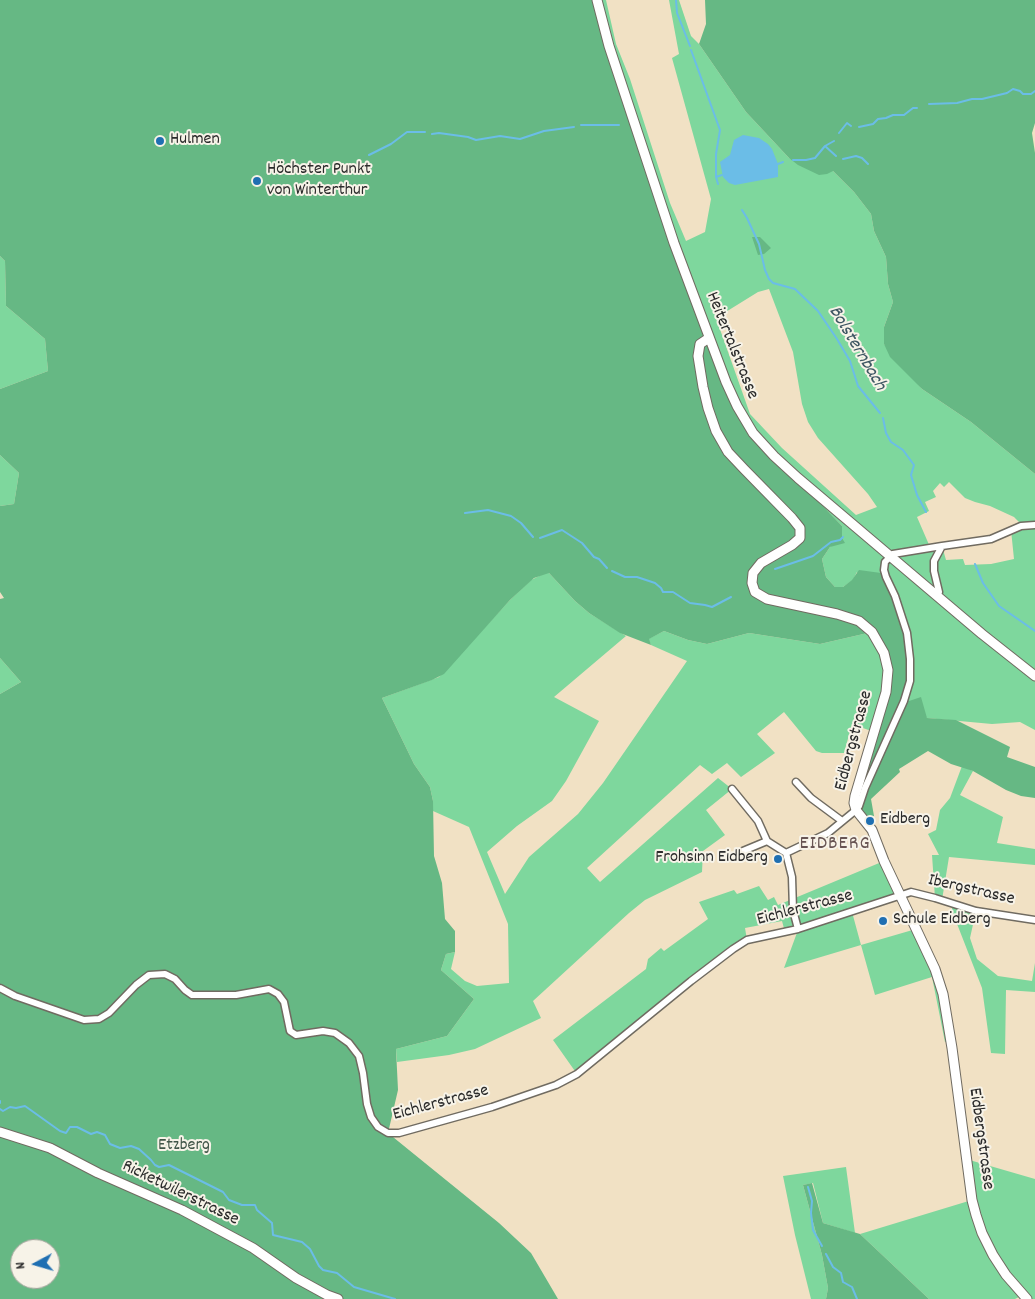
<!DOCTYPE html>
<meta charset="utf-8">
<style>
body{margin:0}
#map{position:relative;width:1035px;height:1299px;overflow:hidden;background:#f1e1c4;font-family:Dekko,sans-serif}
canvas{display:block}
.north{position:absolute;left:10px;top:1239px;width:50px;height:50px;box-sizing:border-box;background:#f7f3e8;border:1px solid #a5a39c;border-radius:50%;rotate:264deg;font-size:14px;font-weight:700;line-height:20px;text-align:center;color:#2b2b2b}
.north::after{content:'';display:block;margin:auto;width:18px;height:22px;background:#1f6fb2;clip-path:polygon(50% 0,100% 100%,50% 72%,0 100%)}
</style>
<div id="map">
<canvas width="1035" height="1299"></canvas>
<div class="north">N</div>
</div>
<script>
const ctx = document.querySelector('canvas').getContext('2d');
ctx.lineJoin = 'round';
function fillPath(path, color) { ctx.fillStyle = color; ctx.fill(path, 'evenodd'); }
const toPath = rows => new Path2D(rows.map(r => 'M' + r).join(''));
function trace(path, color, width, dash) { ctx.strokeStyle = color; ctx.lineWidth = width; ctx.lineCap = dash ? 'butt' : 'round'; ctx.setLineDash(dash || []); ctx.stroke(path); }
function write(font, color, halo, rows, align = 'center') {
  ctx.font = font + ' Dekko,sans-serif'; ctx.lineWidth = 4; ctx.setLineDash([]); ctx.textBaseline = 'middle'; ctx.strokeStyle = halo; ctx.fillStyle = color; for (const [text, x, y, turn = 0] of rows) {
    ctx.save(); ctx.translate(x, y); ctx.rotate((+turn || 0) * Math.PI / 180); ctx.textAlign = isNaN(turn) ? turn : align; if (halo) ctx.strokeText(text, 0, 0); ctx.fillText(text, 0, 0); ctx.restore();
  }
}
fillPath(toPath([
 [597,0,606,0,616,44,630,79,670,203,686,241,705,232,711,199,672,58,679,54,669,0,679,0,691,36,699,44,746,112,789,158,833,171,854,192,871,214,874,231,886,257,888,284,893,302,884,327,884,344,922,389,971,422,1035,474,1035,730,1020,722,992,724,927,718,906,702,857,572,853,580,843,587,835,587,826,577,822,559,830,547,842,538,842,526,774,456,737,406,674,243],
 [769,289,793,352,802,404,808,422,818,438,868,494,877,507,856,515,782,448,750,414,716,318,758,292],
 [949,482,965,498,975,502,990,506,1014,517,1021,524,1011,530,1014,559,991,564,965,565,963,559,946,560,942,546,930,547,917,517,929,511,925,502,936,497,933,491,940,483,944,487],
 [0,256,5,261,6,306,45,339,48,371,0,389],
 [0,455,19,473,14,504,0,506],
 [545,573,549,573,575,601,589,613,626,636,554,697,599,721,566,781,552,801,517,826,487,852,505,894,529,857,578,814,603,783,687,661,651,645,648,639,664,631,688,640,707,644,749,633,820,644,872,632,888,670,874,732,852,724,844,753,822,753,816,751,784,712,757,734,775,753,741,777,727,763,712,774,700,765,587,868,600,882,718,778,732,789,706,810,725,835,703,851,702,872,645,900,629,913,533,1001,541,1018,475,1049,449,1055,397,1062,396,1049,447,1036,474,999,441,970,446,954,455,952,451,969,465,981,477,986,509,983,508,924,469,827,433,811,433,801,430,787,414,764,382,698,439,677,510,600,531,580],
 [0,658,21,682,0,694],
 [962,766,973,771,960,795,1003,817,997,843,1035,849,1035,865,949,857,942,900,935,898,932,855,939,855,928,834,936,830,940,810,950,798],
 [884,861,900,895,852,912,861,945,916,929,935,969,950,1040,945,1042,932,977,875,995,861,945,784,968,798,930,785,932,782,921,745,928,747,940,577,1074,553,1040,646,969,648,959,661,948,664,951,708,919,699,902,734,890,737,894,759,886,768,900,774,897,778,905],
 [952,903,976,911,970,938,977,959,998,976,1032,981,1035,963,1035,992,1006,990,1005,1054,991,1053,982,988,952,911],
 [966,1159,1035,1179,1035,1299,1027,1299,1023,1295,1015,1299,929,1299,860,1234,972,1200],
 [846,1167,855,1233,823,1223,813,1183,803,1185,822,1255,828,1288,826,1299,811,1299,795,1235,783,1176]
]), '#7ed79d');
fillPath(toPath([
 [0,0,597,0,726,382,753,433,842,526,842,538,845,543,830,547,822,559,826,577,835,587,843,587,852,580,859,570,881,573,886,577,901,615,910,659,906,702,921,697,927,718,956,720,1010,747,1007,757,1035,767,1035,798,1021,796,1006,790,973,771,951,764,928,751,899,769,900,772,871,799,874,816,867,821,856,810,888,670,872,632,820,644,749,633,707,644,688,640,664,631,649,639,651,645,620,633,589,613,575,601,549,573,534,578,510,600,444,674,432,680,382,698,414,764,430,787,433,801,434,856,442,883,445,919,455,931,455,952,446,954,441,970,474,999,447,1036,396,1049,398,1090,388,1133,499,1223,531,1253,558,1299,0,1299,0,694,21,682,0,658,0,599,4,598,0,592,0,506,14,504,19,473,0,455,0,389,48,371,45,339,6,306,5,261,0,256],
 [20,1249,50,1249,50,1279,20,1279],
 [705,0,1035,0,1035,123,1032,133,1035,153,1035,474,971,422,922,389,890,357,884,344,884,327,893,302,888,284,886,257,874,231,871,214,854,192,833,171,827,174,819,175,798,165,789,158,746,112,699,44,706,24],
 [752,237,760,237,771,248,764,254,758,255],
 [812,1183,823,1223,860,1234,929,1299,826,1299,828,1288,822,1255,803,1185]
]), '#66b884');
fillPath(toPath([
 [743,135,759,138,768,144,772,149,778,164,778,177,735,185,729,183,723,177,720,162,730,155,734,140]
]), '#6bbde7');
trace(toPath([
 [676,0,677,13,690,46],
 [691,50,720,130,716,154,716,177],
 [929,104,957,103,972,99,982,99,1007,93,1013,89,1020,91,1023,94,1031,94,1035,91],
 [581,125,619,125],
 [859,127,873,124,878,119,886,118,893,115,904,115,913,108,917,108],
 [839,133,847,123,851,126],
 [432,134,439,133,468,137,476,140,500,136,520,139,544,131,574,127],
 [825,146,836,156],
 [369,155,391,144,407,132,425,132],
 [843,159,856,156,862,158,868,164],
 [793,160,806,160,815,158,825,146,834,141],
 [778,164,783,162],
 [718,184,716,177,722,175],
 [742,210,747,218,759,244,765,270,769,279,773,283,795,289,818,311,837,339,850,361,858,386,880,413],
 [883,418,886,433,891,442,903,450,914,465,911,475,917,495,926,512],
 [465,513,488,510,511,516,521,523,533,537],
 [540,538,562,530,582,543,594,557,599,559,607,568],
 [975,564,983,583,999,606,1035,631],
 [775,569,813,556,831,542,840,540,843,537],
 [612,571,625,577,637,577,655,583,661,588,663,592,673,592,690,603,705,605,712,607,731,597],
 [0,1101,0,1103],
 [0,1109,3,1111,10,1107,16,1108,25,1106,60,1131,66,1133,70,1127,77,1127,91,1134,97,1132,105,1135,110,1144,120,1148,131,1146,139,1149,151,1160,155,1165,159,1167,169,1165,223,1192,229,1200,242,1205,255,1205,257,1210,272,1223,273,1235,302,1242,310,1249,319,1266,323,1270,337,1273,354,1287,395,1299],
 [808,1187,812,1201,811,1213,813,1230,822,1246],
 [826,1254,833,1267,841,1273,843,1282,852,1287,857,1299]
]), '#6bbde7', 2);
const street = toPath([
 [937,596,939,592,934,571,934,561,942,546,991,539,1021,526,1035,525],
 [796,782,811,798,842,821],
 [732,789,758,821,767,841],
 [743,851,767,841,786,853],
 [786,853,828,833,856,810,859,806,865,788,904,701,910,681,910,659,907,633,895,596,886,577,884,570,885,562,893,554,942,546],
 [786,853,792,877,793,910,798,929],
 [0,988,15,996,84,1020,99,1019,109,1013,136,985,149,975,165,974,175,979,185,990,192,995,236,995,269,989,278,994,284,1002,290,1031,296,1035,323,1031,335,1033,349,1043,359,1056,363,1073,367,1104,371,1117,378,1127,388,1133,399,1133,492,1107,556,1085,577,1074,691,981,733,949,747,940,798,929,911,892,935,898,976,911,1035,920]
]);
const secondary = toPath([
 [597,0,609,46,674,243,726,382,737,406,753,433,774,456,798,478,982,634,1035,676],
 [709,338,700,344,698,356,703,387,708,408,716,431,728,452,744,469,792,518,800,528,800,538,792,545,761,563,753,573,752,583,755,592,767,599,837,614,859,621,872,632,884,653,888,670,886,692,855,796,854,803,856,810,872,830,884,861,935,969,943,994,952,1048,972,1200,976,1215,982,1233,993,1255,1006,1275,1027,1299],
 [0,1132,50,1148,98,1173,182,1210,253,1248,296,1278,327,1295,338,1299]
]);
trace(street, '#706b61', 9);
trace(secondary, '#706b61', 11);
trace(street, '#fff', 6);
trace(secondary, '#fff', 9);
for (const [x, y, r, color] of [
 [160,141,5,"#1f6fb2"],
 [257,181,5,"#1f6fb2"],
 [870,821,5,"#1f6fb2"],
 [778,859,5,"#1f6fb2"],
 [883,921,5,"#1f6fb2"]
]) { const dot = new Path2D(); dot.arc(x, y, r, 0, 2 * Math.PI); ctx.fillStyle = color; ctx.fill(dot); trace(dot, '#f7f3e8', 2); }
write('18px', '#2b2b2b', '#f7f3e8', [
 ["Hulmen",170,141],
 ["Höchster Punkt",267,171],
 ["von Winterthur",267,192],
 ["Eidberg",880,821],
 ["Frohsinn Eidberg",768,859,"right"],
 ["Schule Eidberg",893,921]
], 'left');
write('18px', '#2b2b2b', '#f7f3e8', [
 ["Heitertalstrasse",731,346,68],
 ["Eidbergstrasse",855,741,-75],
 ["Ibergstrasse",971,891,13],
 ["Eichlerstrasse",805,909,-15],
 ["Eichlerstrasse",441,1104,-15],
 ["Eidbergstrasse",980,1139,82],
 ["Ricketwilerstrasse",180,1194,26]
]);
write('18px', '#405648', '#f7f3e8', [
 ["Etzberg",184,1147]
]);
write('italic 19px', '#3e5763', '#f7f3e8', [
 ["Bolsternbach",856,349,59]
]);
ctx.letterSpacing = '1px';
write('20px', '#675453', '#f7f3e8', [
 ["EIDBERG",835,845]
]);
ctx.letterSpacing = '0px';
</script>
